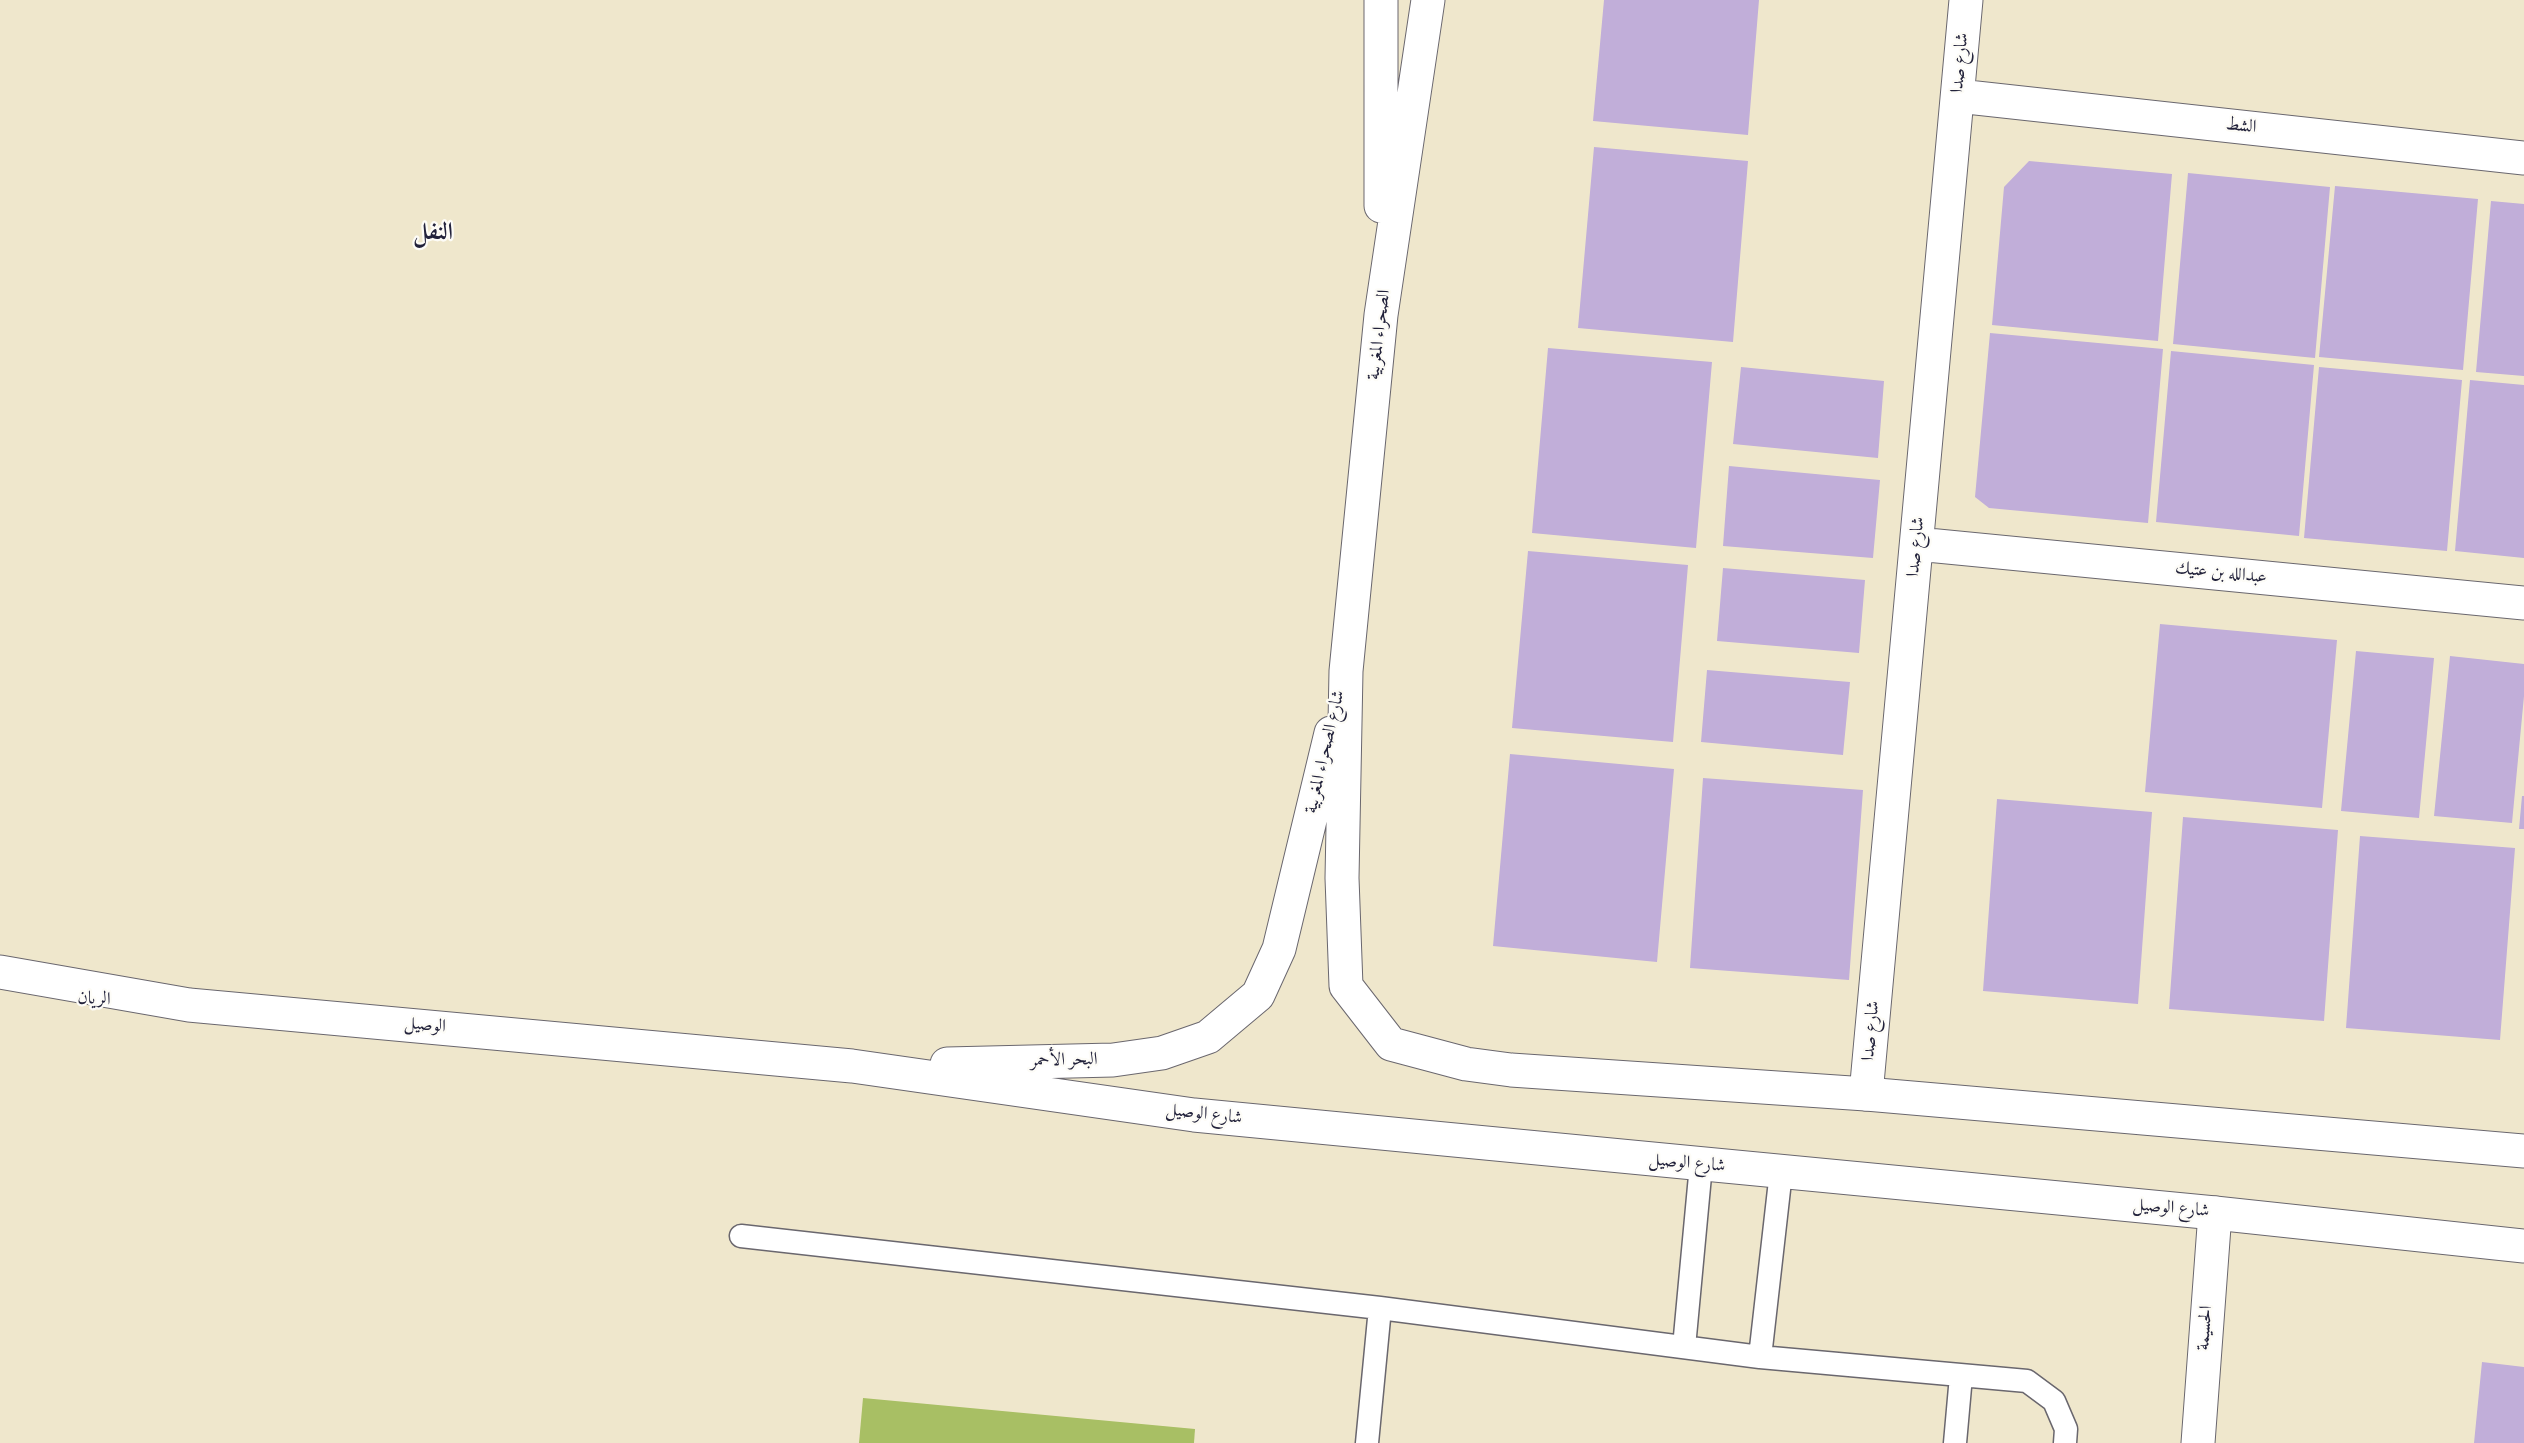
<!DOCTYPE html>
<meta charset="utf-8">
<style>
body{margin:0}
canvas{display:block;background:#efe7cc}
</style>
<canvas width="2524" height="1443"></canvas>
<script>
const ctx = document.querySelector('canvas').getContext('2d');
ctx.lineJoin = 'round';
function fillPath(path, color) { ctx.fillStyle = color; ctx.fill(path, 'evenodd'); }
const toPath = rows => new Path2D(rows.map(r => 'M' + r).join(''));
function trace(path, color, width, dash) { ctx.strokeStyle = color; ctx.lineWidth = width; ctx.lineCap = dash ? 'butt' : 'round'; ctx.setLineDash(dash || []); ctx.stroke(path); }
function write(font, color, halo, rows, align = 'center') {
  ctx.font = font + ' "IM FELL English",Amiri,serif'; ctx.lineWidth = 4.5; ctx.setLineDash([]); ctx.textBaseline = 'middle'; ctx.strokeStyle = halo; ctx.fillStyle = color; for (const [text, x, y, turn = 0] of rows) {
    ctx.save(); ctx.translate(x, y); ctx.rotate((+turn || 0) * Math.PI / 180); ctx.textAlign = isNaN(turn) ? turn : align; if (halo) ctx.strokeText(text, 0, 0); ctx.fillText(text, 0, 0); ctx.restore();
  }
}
fillPath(toPath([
 [863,1398,1195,1429,1194,1443,859,1443]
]), '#a8bf64');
fillPath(toPath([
 [1604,0,1759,0,1748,135,1593,121],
 [1594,147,1748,161,1733,342,1578,328],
 [2029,161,2172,174,2158,341,1992,325,2004,187],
 [2188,173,2330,187,2315,358,2173,344],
 [2335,186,2478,199,2463,370,2319,357],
 [2491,201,2524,204,2524,376,2476,372],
 [1990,333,2163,349,2148,523,1989,508,1975,497],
 [1548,348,1712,362,1696,548,1532,533],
 [2171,351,2314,365,2299,536,2156,522],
 [1741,367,1884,381,1878,458,1733,444],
 [2319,367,2462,380,2447,551,2304,538],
 [2470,380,2524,385,2524,558,2455,551],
 [1729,466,1880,480,1873,558,1723,546],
 [1528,551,1688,565,1673,742,1512,728],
 [1723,568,1865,580,1859,653,1717,641],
 [2160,624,2337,640,2322,808,2145,792],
 [2356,651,2434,658,2419,818,2341,811],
 [2450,656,2524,664,2524,696,2512,823,2434,816],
 [1707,670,1850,682,1843,755,1701,742],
 [1510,754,1674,769,1657,962,1493,946],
 [1703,778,1863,790,1849,980,1690,968],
 [2522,796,2524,796,2524,829,2519,829],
 [1997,799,2152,812,2138,1004,1983,991],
 [2183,817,2338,830,2324,1021,2169,1009],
 [2360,836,2515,848,2500,1040,2346,1028],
 [2482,1362,2524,1367,2524,1443,2474,1443]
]), '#c1aed9');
const lane = toPath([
 [741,1236,1380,1308,1760,1357,2027,1381,2054,1401,2066,1429,2065,1443],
 [1684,1347,1701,1165],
 [1760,1357,1781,1172],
 [1367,1443,1380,1308],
 [1955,1443,1961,1376]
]);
const street = toPath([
 [1958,96,2524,158],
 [1917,544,2524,603],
 [1866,1094,1966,0],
 [2198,1443,2215,1213]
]);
const secondary = toPath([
 [1428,0,1381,315,1346,671,1342,878,1346,986,1391,1044,1466,1064,1511,1070,1866,1094,2524,1151],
 [1381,206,1381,0],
 [0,972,189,1005,852,1066,1194,1115,2215,1213,2524,1246],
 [947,1064,1113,1060,1162,1053,1208,1037,1258,995,1279,949,1331,733]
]);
trace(lane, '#6a676e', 25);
trace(street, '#6a676e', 35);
trace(secondary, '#6a676e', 35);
trace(lane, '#fff', 22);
trace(street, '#fff', 33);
trace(secondary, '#fff', 33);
write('18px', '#22223b', '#fdfcf7', [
 ["شارع صدا",1961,63,-85],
 ["الشط",2241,127,6],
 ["الصحراء المغربية",1380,335,-83],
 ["شارع صدا",1917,547,-85],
 ["عبدالله بن عتيك",2221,574,6],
 ["شارع الصحراء المغربية",1326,752,-77],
 ["الريان",94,1000,3],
 ["الوصيل",425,1026,5],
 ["شارع صدا",1872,1031,-85],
 ["البحر الأحمر",1064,1061,-1],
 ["شارع الوصيل",1204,1115,7],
 ["شارع الوصيل",1687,1164,5],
 ["شارع الوصيل",2171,1209,5],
 ["الحسيمة",2206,1328,-86]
]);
write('bold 24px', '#22223b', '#fdfcf7', [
 ["النفل",433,234]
]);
</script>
